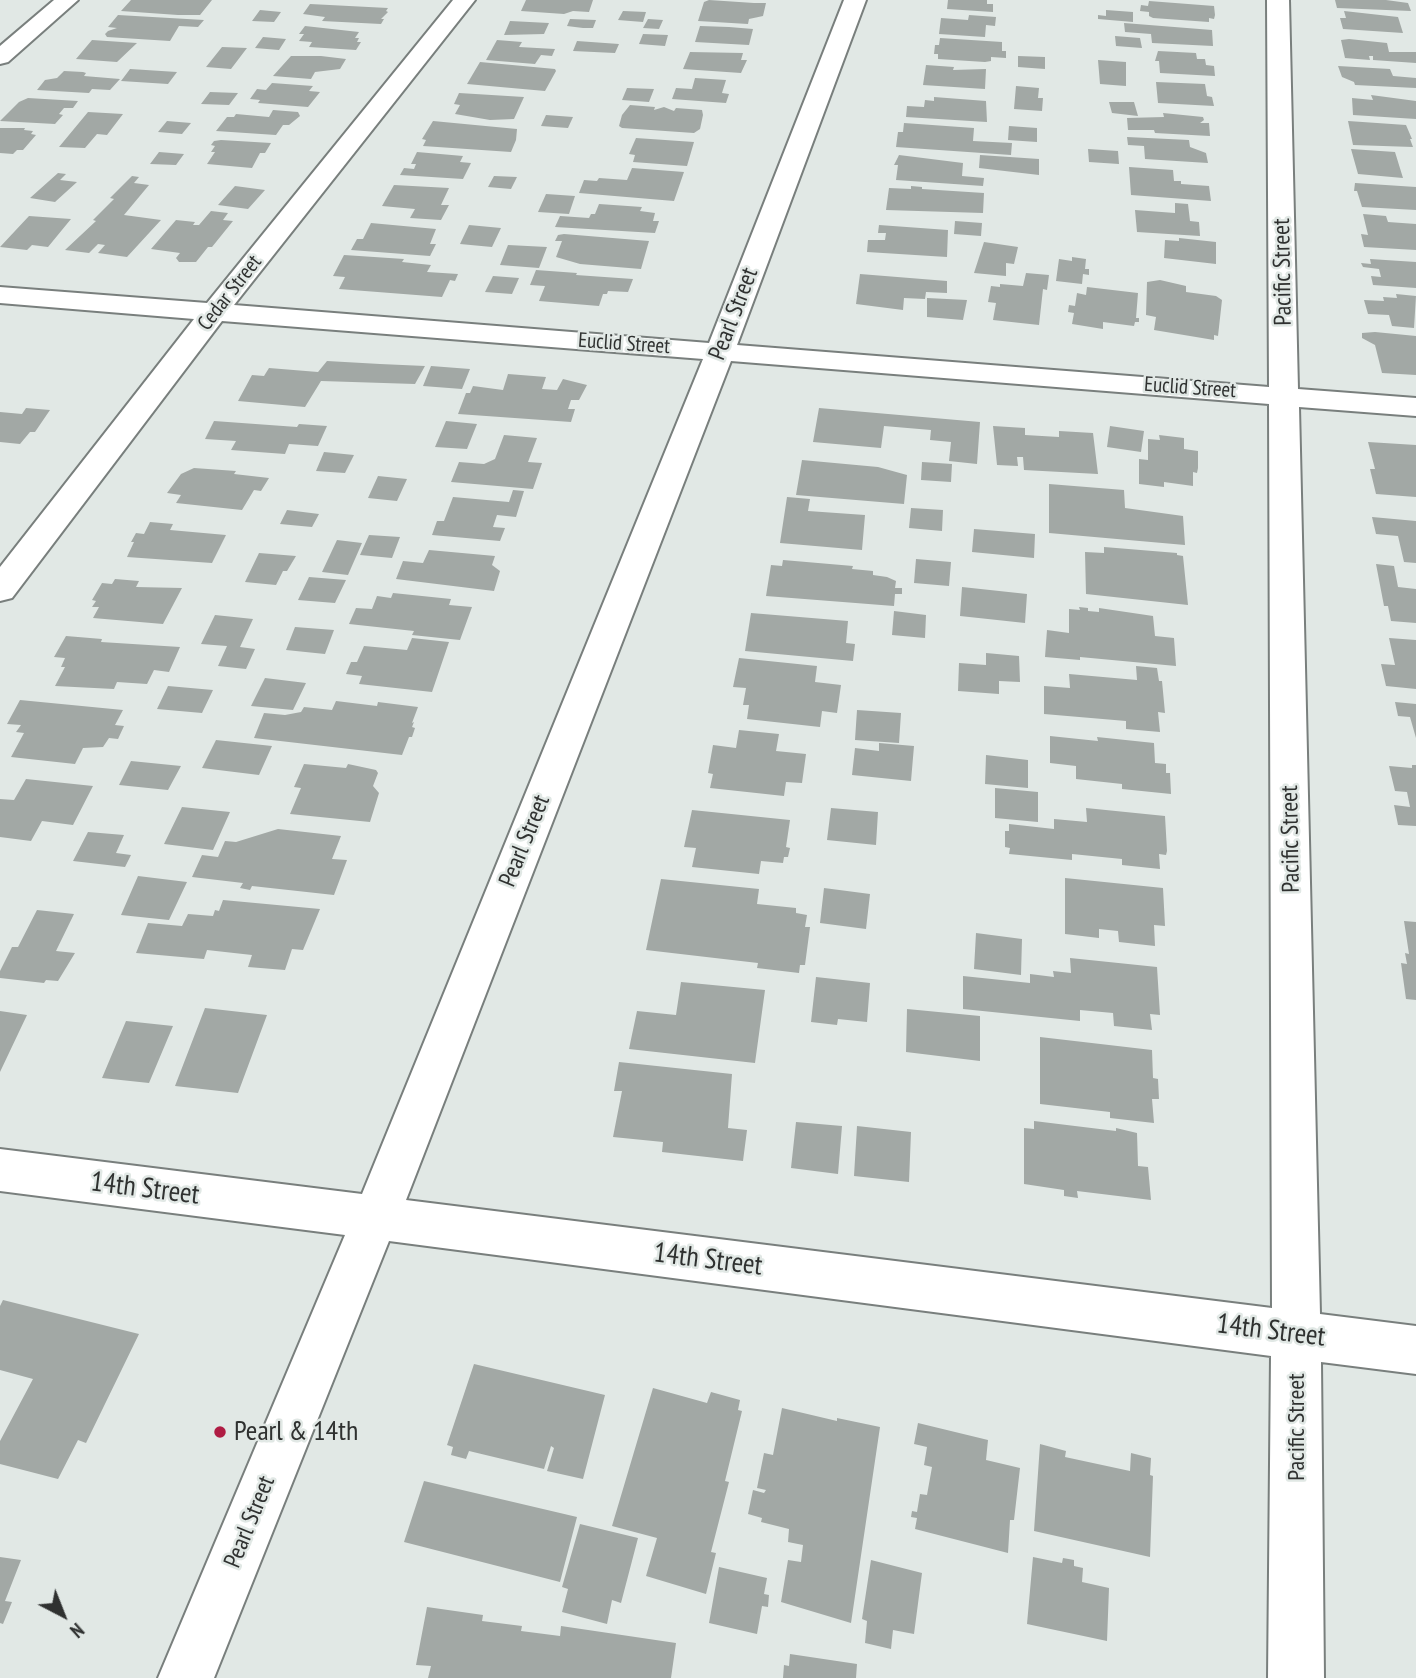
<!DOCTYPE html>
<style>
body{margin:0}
#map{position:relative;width:1416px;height:1678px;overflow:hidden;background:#e1e8e5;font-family:"PT Sans Narrow",sans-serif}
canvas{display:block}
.north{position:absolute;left:28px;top:1580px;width:70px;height:70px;-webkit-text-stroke:5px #e1e8e5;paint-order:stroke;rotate:138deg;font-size:19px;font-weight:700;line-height:28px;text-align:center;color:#2f3130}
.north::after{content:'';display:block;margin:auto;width:24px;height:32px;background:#2f3130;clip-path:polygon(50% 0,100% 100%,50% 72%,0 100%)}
</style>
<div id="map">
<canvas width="1416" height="1678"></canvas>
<div class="north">N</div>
</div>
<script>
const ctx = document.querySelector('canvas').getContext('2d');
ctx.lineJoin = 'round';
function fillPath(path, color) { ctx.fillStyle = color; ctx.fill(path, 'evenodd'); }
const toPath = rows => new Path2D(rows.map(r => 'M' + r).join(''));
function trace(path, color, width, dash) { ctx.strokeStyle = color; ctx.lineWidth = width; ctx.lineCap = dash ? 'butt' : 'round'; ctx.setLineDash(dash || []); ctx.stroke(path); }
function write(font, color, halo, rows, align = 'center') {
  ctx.font = font + ' "PT Sans Narrow",sans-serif'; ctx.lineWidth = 5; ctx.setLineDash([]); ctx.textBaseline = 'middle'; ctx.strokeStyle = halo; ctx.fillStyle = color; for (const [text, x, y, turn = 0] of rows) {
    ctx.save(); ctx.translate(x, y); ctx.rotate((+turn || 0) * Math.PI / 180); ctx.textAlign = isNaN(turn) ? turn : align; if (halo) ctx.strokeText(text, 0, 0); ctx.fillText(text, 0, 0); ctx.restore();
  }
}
fillPath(toPath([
 [131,0,212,0,200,15,178,15,121,11],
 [526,0,593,0,589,12,573,11,564,14,521,11],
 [709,0,754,3,766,3,763,16,749,19,748,24,698,21,704,2],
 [948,0,987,0,987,4,993,4,993,12,947,9],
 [1335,0,1386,0,1408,3,1411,11,1337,8],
 [1149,1,1214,6,1215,15,1214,19,1209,18,1209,22,1153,18,1149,16,1149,12,1140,11,1141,5,1148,6],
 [310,4,388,8,386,11,388,12,381,19,384,19,381,24,322,21,325,17,303,14],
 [260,10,281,12,274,22,252,21],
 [1106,10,1133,12,1133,22,1098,19,1098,15,1106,16],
 [623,11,646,12,643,22,618,20],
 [1344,11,1398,17,1403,33,1343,29,1340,18,1346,18],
 [118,15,204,20,198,27,179,26,170,41,107,37,105,34,108,31,117,28,108,27],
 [969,15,996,17,995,26,986,25,985,37,939,34,941,18,968,20],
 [570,19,596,20,593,28,583,28,567,26],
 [648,19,663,20,659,29,643,28],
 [510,21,549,23,544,34,504,35],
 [1124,23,1212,30,1213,46,1152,43,1151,34,1125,32],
 [305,26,359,32,355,38,359,38,357,42,361,42,356,50,309,47,312,42,299,41,304,34,299,34],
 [700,26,729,27,753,29,749,45,695,42],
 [643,34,668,35,665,46,639,44],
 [1115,36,1140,38,1142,48,1116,46],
 [263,37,286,39,279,50,255,48],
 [940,38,1002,42,1002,51,1006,51,1006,58,991,57,991,61,985,62,938,59,938,54,934,54,935,45,939,45],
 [1349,39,1387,43,1389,52,1416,52,1416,63,1373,60,1373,56,1369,56,1370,60,1345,58,1341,40],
 [92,40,137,43,117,62,76,59],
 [497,40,522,42,519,47,555,49,552,56,541,55,535,64,486,60],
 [577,41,619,44,615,53,573,51],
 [222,47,247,48,231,69,206,67],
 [1158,51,1196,53,1197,59,1205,59,1206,65,1214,66,1215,76,1160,73,1159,61,1155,61],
 [690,52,743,53,741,60,747,60,741,73,683,69],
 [291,56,321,56,346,59,340,69,315,72,311,79,273,76],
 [1018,56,1045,57,1045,69,1018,67],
 [1098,60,1126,62,1126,86,1100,84],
 [480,62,555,69,556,71,545,91,467,84],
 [926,65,954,67,953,70,986,69,985,89,923,85],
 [1338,66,1390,69,1393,76,1416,78,1416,88,1355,85,1354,82,1342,77],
 [130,69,177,72,168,84,121,81],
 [64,71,83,72,86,73,84,76,120,79,110,90,92,89,89,93,37,90,45,80,57,78],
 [695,78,726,80,722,93,729,94,726,103,672,99,676,88,692,89],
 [1156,82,1205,84,1207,96,1212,97,1214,106,1158,103],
 [272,83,313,86,309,91,320,92,308,107,258,103,260,100,250,99,257,89,266,90],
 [1016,86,1039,88,1038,98,1043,98,1042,111,1014,109],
 [627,88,654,89,649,102,622,100],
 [210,92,238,93,229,105,201,104],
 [459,93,524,97,514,119,490,120,455,114,460,105,454,104],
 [1371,95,1416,101,1416,119,1353,115,1352,98,1373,100],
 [934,97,986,101,987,122,906,117,907,106,924,107,925,100,934,101],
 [28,98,78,101,73,108,64,108,59,114,63,115,55,124,0,121,19,102],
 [1109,102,1134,102,1138,116,1112,113],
 [630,105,655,107,654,110,664,107,674,111,676,108,702,110,703,115,700,129,694,133,622,128,619,126,622,115],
 [273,110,298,112,300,116,289,125,283,125,276,135,216,131,227,117,234,117,236,114,269,117],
 [88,112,123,114,107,135,97,134,85,148,59,147],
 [1163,113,1203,117,1204,120,1200,123,1209,123,1210,136,1155,133,1154,130,1128,130,1127,118,1164,117],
 [546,115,573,117,568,128,541,126],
 [167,121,191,123,182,134,158,132],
 [433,121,517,129,516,140,511,152,423,146,426,140,422,139],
 [1348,121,1406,125,1412,139,1410,139,1413,147,1353,145],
 [904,123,974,128,973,141,1012,143,1011,155,896,147,898,132,903,132],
 [1009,126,1037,128,1037,142,1008,140],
 [0,128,25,128,24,130,33,131,31,134,36,135,23,150,17,150,13,154,0,153],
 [1127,137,1189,140,1190,147,1206,153,1208,163,1145,159,1144,146,1128,145],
 [636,138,694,142,687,166,633,162,635,155,629,154],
 [221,140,271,143,265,153,260,153,252,168,207,164,215,152,211,152,215,146,211,145,214,141],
 [1088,149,1118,151,1119,164,1089,162],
 [1351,149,1395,152,1403,178,1358,174],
 [159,152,184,154,176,165,150,164],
 [417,152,463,156,460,162,471,163,463,179,400,175,404,168,414,169,416,164,411,164],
 [899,155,963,163,962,176,984,178,983,186,896,180,898,165,894,165],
 [980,155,1039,159,1039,175,979,168],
 [1129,167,1173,170,1174,181,1181,181,1181,184,1209,186,1211,201,1131,195],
 [632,168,684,172,674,201,579,193,584,180,597,181,599,178,627,180],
 [58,173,66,174,60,180,77,182,55,202,30,198],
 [132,176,139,177,134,183,149,185,124,215,161,220,127,257,98,253,105,245,98,244,89,253,65,250,96,221,93,220,114,199,110,198],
 [494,176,517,177,511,189,488,187],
 [1355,183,1416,187,1416,210,1362,207,1357,191,1354,191],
 [394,185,449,188,441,205,449,205,441,220,410,218,415,209,382,206],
 [235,186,265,190,248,209,218,205],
 [911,186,922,187,922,189,984,193,983,213,886,210,889,188,911,189],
 [546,194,575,196,569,214,538,212],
 [1175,203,1188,204,1190,221,1199,222,1200,236,1137,232,1135,210,1175,213],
 [599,204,642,207,640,211,655,213,653,221,659,221,655,233,555,227,560,216,589,218,591,214,595,214],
 [211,211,228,213,223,220,233,221,212,247,208,247,196,262,179,262,176,258,180,253,151,249,176,220,195,222,193,225,199,225],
 [1363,214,1386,216,1388,222,1416,224,1416,250,1364,247,1361,234,1368,235],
 [29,216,71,219,48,247,32,245,27,250,0,247],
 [955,221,982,223,981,236,954,234],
 [371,223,436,229,430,244,436,244,430,256,351,250,357,239,363,239],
 [469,225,501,228,492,247,460,244],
 [879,225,948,230,947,257,867,252,868,240,885,240,886,233,878,233],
 [564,234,649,241,641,269,580,264,556,257,562,241,555,241,558,235],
 [1179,238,1216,242,1216,264,1164,258,1165,240,1179,241],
 [984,242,1018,247,1014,264,1006,263,1006,276,974,273],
 [508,245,547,247,539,268,500,265],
 [344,255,404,259,402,262,431,265,427,272,458,274,455,281,450,280,442,297,339,289,345,277,333,276],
 [1072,257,1086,259,1085,269,1089,269,1089,275,1083,274,1082,284,1056,281,1059,259,1072,261],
 [1370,259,1416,262,1416,288,1373,285,1371,276,1381,277,1379,269,1363,267,1361,263,1371,264],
 [536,270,577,273,576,275,633,279,628,292,608,291,607,294,603,294,599,306,539,301,545,286,530,285],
 [1026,273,1049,275,1047,290,1043,289,1039,325,993,320,996,303,988,302,991,286,1000,287,1000,284,1023,286],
 [860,274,947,281,947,293,926,292,925,299,904,298,903,310,856,304],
 [493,276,519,278,512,294,485,292],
 [1160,280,1186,286,1186,292,1216,296,1222,300,1218,336,1214,335,1214,340,1154,330,1156,317,1146,315,1147,282],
 [1087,287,1138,293,1136,318,1139,318,1139,322,1135,322,1134,326,1103,322,1103,329,1072,324,1074,313,1068,312,1069,305,1075,306,1077,293,1086,295],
 [1396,294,1416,296,1414,328,1392,326,1389,315,1368,314,1364,300,1384,301,1383,297,1397,298],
 [927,298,967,300,963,320,927,317],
 [1375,332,1416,336,1416,375,1382,373,1375,345,1362,338,1362,333],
 [327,361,380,364,425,366,415,384,321,381,305,407,238,401,252,375,264,376,269,368,318,372],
 [431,366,470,369,462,389,423,386],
 [508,374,546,377,542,389,557,390,563,379,587,385,579,400,571,400,568,409,575,409,571,422,458,414,466,393,470,393,473,386,503,390],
 [26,408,50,410,35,432,30,432,20,444,0,442,0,412,22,414],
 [819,408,980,422,977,464,949,461,951,442,930,440,931,430,884,426,881,448,813,442],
 [214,421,297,427,299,424,327,426,318,446,289,444,285,454,231,450,236,441,205,439],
 [446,421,477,424,467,449,435,447],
 [993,426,1025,428,1025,435,1059,437,1059,431,1093,433,1098,474,1024,470,1023,457,1017,457,1018,466,997,465],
 [1110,426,1144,431,1141,452,1107,447],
 [504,435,537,438,528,462,542,463,533,489,451,482,459,462,484,464,495,459],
 [1159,435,1184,438,1184,449,1198,451,1198,468,1197,473,1193,472,1193,486,1164,482,1164,487,1139,484,1139,459,1148,460,1148,439,1160,440],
 [1368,442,1416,445,1416,497,1376,494,1370,469,1375,469],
 [324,452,354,455,345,473,316,471],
 [802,460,878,467,907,475,904,504,796,495],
 [922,462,952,464,951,482,921,480],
 [194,468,236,471,234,474,269,478,261,491,254,490,242,510,176,503,181,495,167,493,181,474],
 [378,476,407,479,397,501,368,498],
 [1049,484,1124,490,1125,508,1183,516,1185,545,1049,533],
 [513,490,524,491,516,517,497,515,493,527,505,528,500,541,432,535,437,521,444,521,453,497,509,502],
 [787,497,810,499,808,511,865,515,862,550,780,543],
 [911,508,943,510,942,531,909,528],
 [287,510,319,514,312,527,280,524],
 [1372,517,1416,521,1416,563,1404,562,1398,536,1376,534],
 [150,522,173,524,170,530,226,535,212,563,127,557,134,542,131,542,136,533,144,534],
 [974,529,1035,534,1034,558,972,552],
 [369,535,400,537,392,558,360,555],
 [337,540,362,543,348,575,322,572],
 [1104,547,1177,553,1177,555,1183,556,1188,605,1086,594,1085,552,1104,553],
 [429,550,495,556,492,565,500,571,494,591,396,579,403,561,423,563],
 [259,553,296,556,287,571,283,571,276,585,245,582],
 [916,559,951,562,949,586,914,583],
 [783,560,853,566,852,569,873,571,873,575,887,577,896,581,895,588,902,588,902,594,895,594,894,606,766,596,771,565,782,566],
 [1376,564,1394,566,1398,587,1416,589,1416,623,1391,621,1388,606,1384,606],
 [309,577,346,580,335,603,298,600],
 [115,579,139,581,136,587,182,588,163,624,93,618,99,607,92,607,96,601,92,600,102,583,112,584],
 [962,587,1027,594,1025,623,960,616],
 [393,593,451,599,449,605,472,607,460,640,412,635,414,631,349,624,356,608,372,609,377,596,391,598],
 [1079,607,1088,608,1088,611,1099,612,1099,608,1153,616,1155,636,1174,638,1176,666,1080,657,1080,660,1045,657,1047,630,1069,633,1069,609,1080,610],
 [894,611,926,615,925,638,892,635],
 [751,613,848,621,846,643,855,644,853,661,745,651],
 [215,615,253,619,240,647,255,649,246,669,218,666,227,646,201,644],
 [295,627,334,630,325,654,286,650],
 [66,636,102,639,101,642,180,647,169,672,154,670,147,684,117,682,114,689,55,686,65,667,61,667,65,658,54,657],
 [412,638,449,642,432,692,359,684,362,676,346,674,351,662,357,662,364,646,407,650],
 [1389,638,1416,640,1416,689,1386,686,1381,664,1395,665],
 [986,653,1019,656,1020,682,999,681,999,694,958,691,959,663,986,665],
 [739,658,817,666,815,682,841,685,837,713,822,711,820,727,747,719,749,705,743,705,746,688,733,687],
 [1136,666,1157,668,1159,681,1162,681,1165,713,1158,712,1160,732,1126,729,1126,721,1044,714,1044,686,1070,688,1069,674,1137,680],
 [265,678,306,683,293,710,251,706],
 [168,686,213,690,202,713,157,709],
 [20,700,123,710,115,725,124,726,118,739,109,738,103,747,83,748,75,764,11,757,24,733,16,732,21,725,7,724],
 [336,701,377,706,378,702,418,707,412,723,414,722,412,727,415,728,412,737,409,737,402,755,254,738,264,713,285,715,301,712,304,707,332,710],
 [1395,702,1416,704,1416,738,1410,717,1398,716],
 [857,710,901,713,899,743,855,740],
 [739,730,779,734,776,751,806,754,802,783,786,782,784,796,710,788,713,774,708,773,713,745,736,748],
 [1050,736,1098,741,1097,737,1154,743,1155,763,1166,764,1166,773,1170,773,1171,794,1122,789,1122,784,1076,779,1076,766,1050,763],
 [216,740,272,746,259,775,202,768],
 [879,743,914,746,911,781,852,775,855,748,879,751],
 [986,755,1028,760,1028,788,985,784],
 [131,761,181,766,168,790,119,785],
 [304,764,346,768,348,764,376,770,378,773,373,786,379,793,370,822,290,814,301,788,294,787],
 [1412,765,1416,765,1416,826,1398,825,1394,805,1410,807,1407,792,1395,791,1389,766,1412,768],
 [26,779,93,786,73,825,42,821,31,841,0,837,0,799,14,800],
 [995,788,1038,792,1038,822,995,818],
 [182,807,230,812,213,850,164,844],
 [831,808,878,812,876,845,827,840],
 [1086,808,1165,816,1167,851,1166,855,1159,854,1160,869,1122,865,1122,859,1072,854,1072,860,1009,854,1010,848,1005,847,1005,831,1009,831,1009,824,1054,829,1054,819,1087,822],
 [692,810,790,820,786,847,790,848,788,857,784,857,783,863,761,861,759,874,692,867,696,848,684,847],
 [278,829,341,836,332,859,347,860,334,895,252,886,250,890,240,888,243,883,192,877,202,855,218,857,225,841,236,842],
 [88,832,124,835,116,853,131,855,125,867,73,861],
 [138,876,187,882,169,920,121,915],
 [1065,878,1163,888,1165,926,1154,925,1155,946,1119,942,1118,931,1099,929,1099,938,1065,934],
 [661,879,759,889,757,904,796,908,796,913,807,915,805,927,810,927,805,965,800,965,799,973,757,968,758,963,646,950],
 [824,888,870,894,866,929,820,923],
 [223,900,320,909,303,950,292,949,285,970,248,967,252,955,207,950,204,959,136,953,148,923,182,926,188,914,213,916,215,910,219,911],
 [37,910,74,914,56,951,75,953,58,981,46,980,44,983,0,978,0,971,12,947,18,947],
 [1404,921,1416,922,1416,1000,1406,999,1401,963,1407,964,1405,953,1409,954],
 [976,933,1022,939,1021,975,974,969],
 [1070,958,1157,967,1160,1015,1150,1014,1152,1030,1114,1026,1113,1013,1080,1010,1080,1021,963,1009,963,976,1030,983,1030,974,1054,977,1053,971,1071,973],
 [816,977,870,983,867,1022,838,1019,837,1025,811,1022],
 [681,982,765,990,755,1063,629,1049,637,1011,676,1015],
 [205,1008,267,1015,238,1093,175,1086],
 [907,1009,980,1016,980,1061,906,1052],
 [0,1011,27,1015,0,1072],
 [126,1021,173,1026,149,1083,102,1078],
 [1040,1037,1152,1050,1153,1078,1158,1079,1159,1099,1152,1099,1154,1123,1110,1118,1110,1112,1040,1104],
 [619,1062,732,1074,728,1128,747,1130,743,1161,662,1152,663,1142,613,1137,622,1091,614,1091],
 [1034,1121,1116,1131,1116,1128,1137,1133,1138,1166,1148,1167,1151,1200,1077,1191,1078,1198,1064,1196,1064,1190,1024,1184,1024,1128,1034,1129],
 [796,1122,842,1126,838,1174,791,1168],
 [857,1126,911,1132,909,1182,854,1176],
 [3,1300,139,1334,86,1443,78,1440,58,1479,0,1464,0,1441,33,1379,0,1370,0,1306],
 [474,1364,605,1395,583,1479,547,1471,554,1448,551,1446,544,1469,469,1451,466,1459,451,1455,453,1447,447,1445],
 [653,1388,707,1403,711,1392,740,1400,738,1410,742,1411,725,1481,729,1482,711,1552,716,1553,706,1594,646,1576,657,1538,612,1526],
 [782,1408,837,1421,837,1418,880,1427,851,1623,781,1602,788,1560,801,1562,803,1545,788,1542,789,1529,761,1522,762,1518,748,1514,753,1490,764,1493,766,1490,757,1488,764,1453,773,1455],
 [918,1423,988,1440,986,1460,1020,1468,1014,1520,1010,1520,1008,1553,915,1529,917,1518,911,1517,912,1511,917,1512,920,1494,927,1495,932,1467,924,1465,927,1447,914,1444],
 [1040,1444,1066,1451,1065,1457,1130,1471,1131,1453,1151,1458,1150,1475,1153,1476,1150,1557,1034,1531],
 [424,1481,577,1517,560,1582,404,1542],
 [580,1524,638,1538,621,1603,612,1600,607,1624,562,1612,568,1589,562,1587],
 [0,1557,21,1560,5,1601,12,1602,3,1624,0,1623],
 [1033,1557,1062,1563,1063,1558,1074,1560,1074,1566,1083,1568,1082,1582,1109,1588,1107,1641,1027,1624],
 [871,1560,922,1573,914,1634,893,1630,891,1649,865,1643,867,1621,862,1619],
 [719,1567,767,1578,764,1594,769,1595,768,1607,762,1606,757,1634,709,1623],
 [427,1607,483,1615,482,1621,522,1626,521,1631,560,1636,561,1626,676,1643,671,1678,428,1678,431,1666,416,1665],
 [790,1654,857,1664,856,1678,783,1678,784,1665,789,1666]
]), '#a2a8a5');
const minor = toPath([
 [54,0,78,0,8,62,0,64,0,46,54,0],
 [453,0,475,0,234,305,709,343,844,0,866,0,737,345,1269,387,1267,0,1289,0,1298,389,1416,398,1416,416,1299,407,1320,1314,1416,1326,1416,1374,1321,1362,1324,1678,1268,1678,1271,1356,389,1241,214,1678,158,1678,345,1235,0,1191,0,1149,362,1194,703,359,222,321,12,598,0,601,0,567,194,319,0,303,0,287,207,303,453,0],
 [731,361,1269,404,1272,1308,406,1200,731,361]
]);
trace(minor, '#797f7d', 4);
fillPath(minor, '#fff');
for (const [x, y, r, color] of [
 [220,1432,7,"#af1c43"]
]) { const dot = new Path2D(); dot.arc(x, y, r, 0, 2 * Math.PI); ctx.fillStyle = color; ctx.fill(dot); trace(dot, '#e1e8e5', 2.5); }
write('21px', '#2f3130', '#e1e8e5', [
 ["Cedar Street",230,293,-52],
 ["Euclid Street",624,344,4],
 ["Euclid Street",1190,388,4]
]);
write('24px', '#2f3130', '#e1e8e5', [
 ["Pacific Street",1283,272,-91],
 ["Pearl Street",734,314,-69],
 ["Pacific Street",1291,839,-91],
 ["Pearl Street",525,841,-68],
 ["Pacific Street",1297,1427,-90],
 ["Pearl Street",250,1522,-68]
]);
write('28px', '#2f3130', '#e1e8e5', [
 ["14th Street",145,1189,7],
 ["14th Street",708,1260,7],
 ["14th Street",1271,1331,7]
]);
write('28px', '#2f3130', '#e1e8e5', [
 ["Pearl & 14th",234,1432]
], 'left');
</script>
